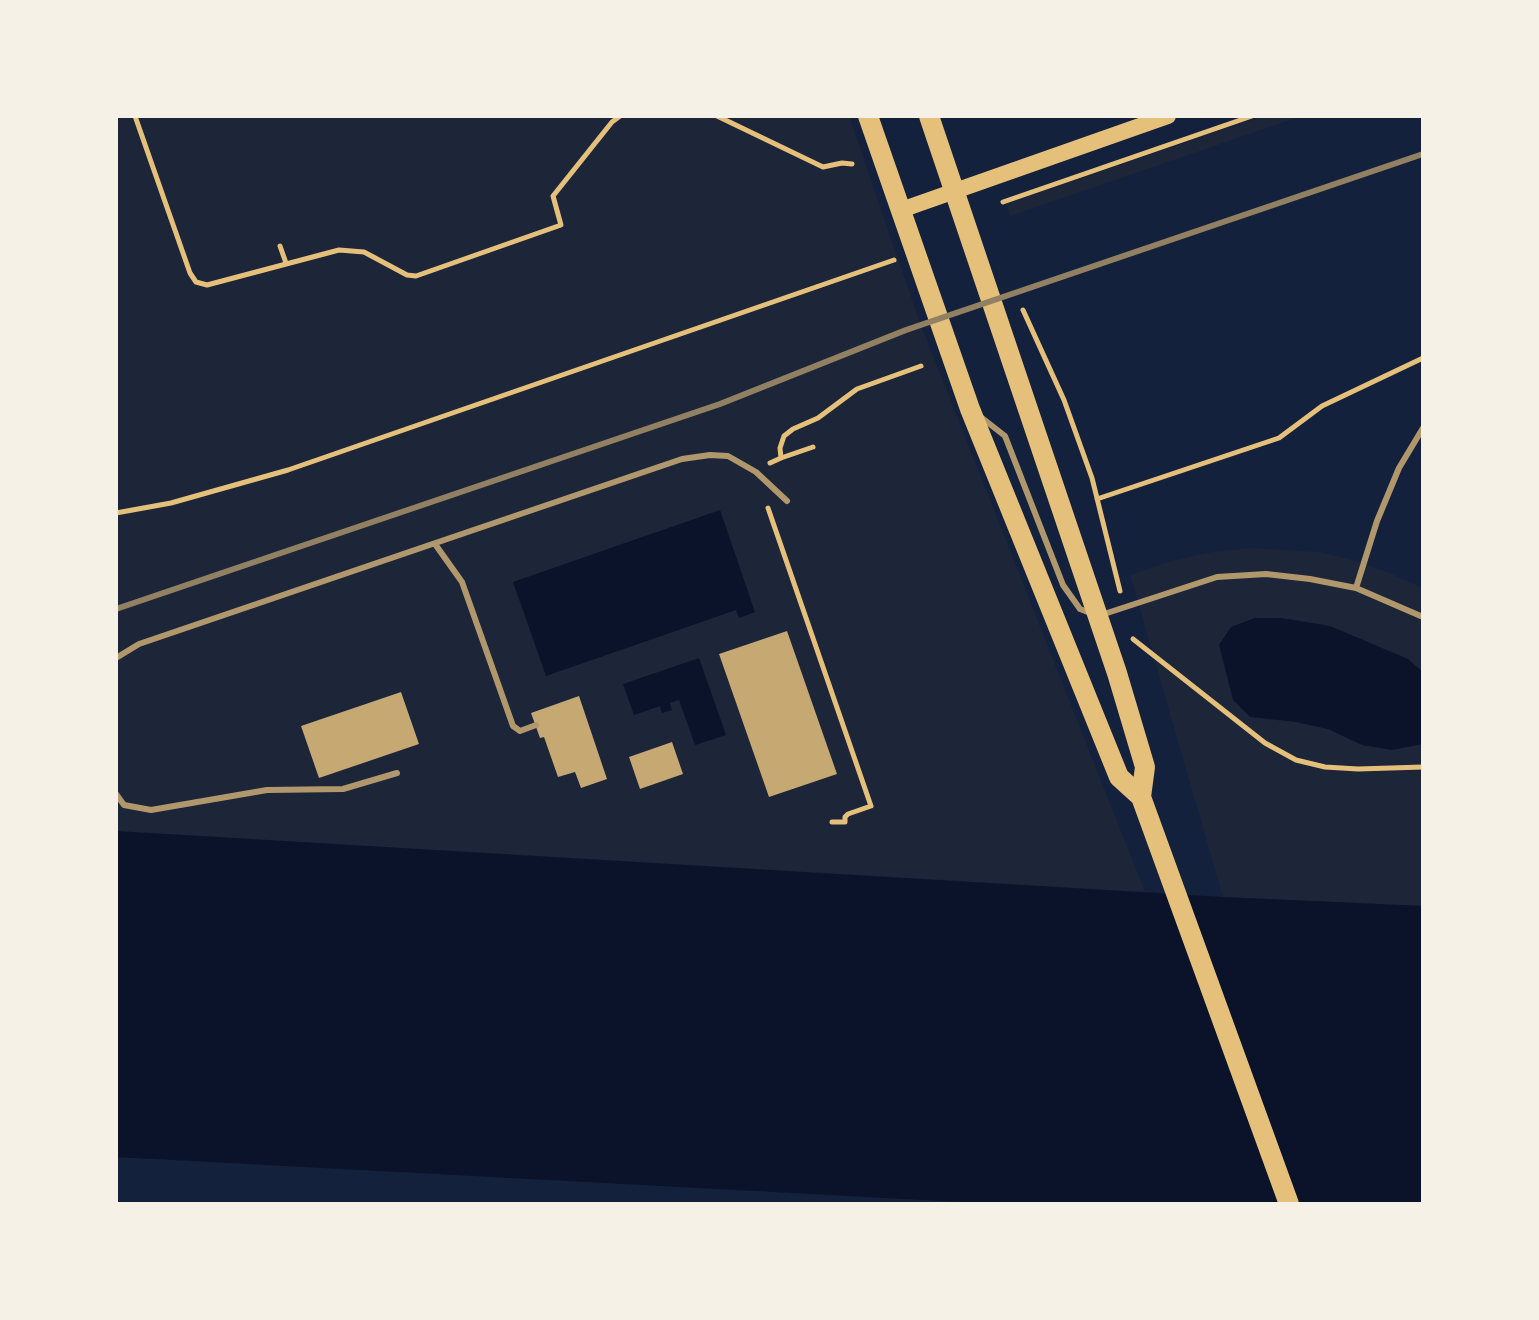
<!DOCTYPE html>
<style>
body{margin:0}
#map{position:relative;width:1539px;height:1320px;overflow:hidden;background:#14213d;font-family:Cabin,sans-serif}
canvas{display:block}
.frame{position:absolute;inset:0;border:118px solid #f6f1e7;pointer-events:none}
</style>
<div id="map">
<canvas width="1539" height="1320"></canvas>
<div class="frame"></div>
</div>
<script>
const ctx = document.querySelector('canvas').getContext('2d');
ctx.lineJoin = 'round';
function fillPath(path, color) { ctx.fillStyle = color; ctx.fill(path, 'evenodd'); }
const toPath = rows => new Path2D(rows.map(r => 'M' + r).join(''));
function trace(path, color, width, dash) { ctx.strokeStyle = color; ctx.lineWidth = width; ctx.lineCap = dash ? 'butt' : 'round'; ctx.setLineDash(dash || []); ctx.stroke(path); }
fillPath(toPath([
 [116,116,849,116,920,323,1145,892,116,831],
 [1263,116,1302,116,1010,216,1006,204],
 [1252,548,1320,552,1349,559,1387,572,1423,588,1423,906,1223,897,1130,575,1171,561,1212,552]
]), '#1d2539');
fillPath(toPath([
 [720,510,755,612,739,618,736,610,546,676,513,582],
 [1255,618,1281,618,1330,626,1408,659,1423,672,1423,744,1392,750,1362,745,1328,729,1296,722,1250,717,1233,700,1219,645,1231,627],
 [699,658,726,735,695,745,679,700,670,703,672,710,662,713,660,706,634,715,623,684],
 [116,831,1223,897,1423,906,1423,1204,998,1204,116,1157]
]), '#0b132b');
fillPath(toPath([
 [787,631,837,774,769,797,719,654],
 [401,692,419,744,319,778,301,726],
 [579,696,607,779,581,788,575,772,558,777,544,737,540,738,531,713],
 [672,742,683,774,640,789,629,757]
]), '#c6a872');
trace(toPath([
 [135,116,190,273,196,282,207,285,339,250,364,252,407,275,416,276,561,225,553,196,612,122,620,116],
 [717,116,823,167,842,163,852,164],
 [1003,202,1252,116],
 [280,246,286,263],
 [1023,310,1064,400,1092,478,1120,591],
 [781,458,813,447],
 [770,463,781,458,780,448,784,436,793,429,818,418,857,389,921,366],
 [1097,499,1279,438,1322,406,1423,358],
 [768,508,871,806,848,814,845,817,845,822,832,822],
 [116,513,171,503,288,470,894,260],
 [1133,639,1265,743,1296,760,1325,767,1358,769,1423,767]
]), '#e5c07b', 5);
trace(toPath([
 [982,418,1005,436,1063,585,1080,609,1098,616,1217,577,1266,574,1310,579,1356,588,1423,617],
 [435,544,462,582,513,726,520,731,536,725],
 [1356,588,1377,521,1399,468,1423,428],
 [116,658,139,644,682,459,710,455,728,456,756,472,787,501],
 [116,794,124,805,151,810,267,790,343,789,397,773]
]), '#b1986c', 6);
trace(toPath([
 [901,210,1168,116]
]), '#e5c07b', 16);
trace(toPath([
 [868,116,970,409,1119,777,1141,797],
 [929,116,1117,673,1145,767,1141,797,1289,1204]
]), '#e5c07b', 20);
trace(toPath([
 [116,609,720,404,906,330,1423,154]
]), '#918062', 6);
</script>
